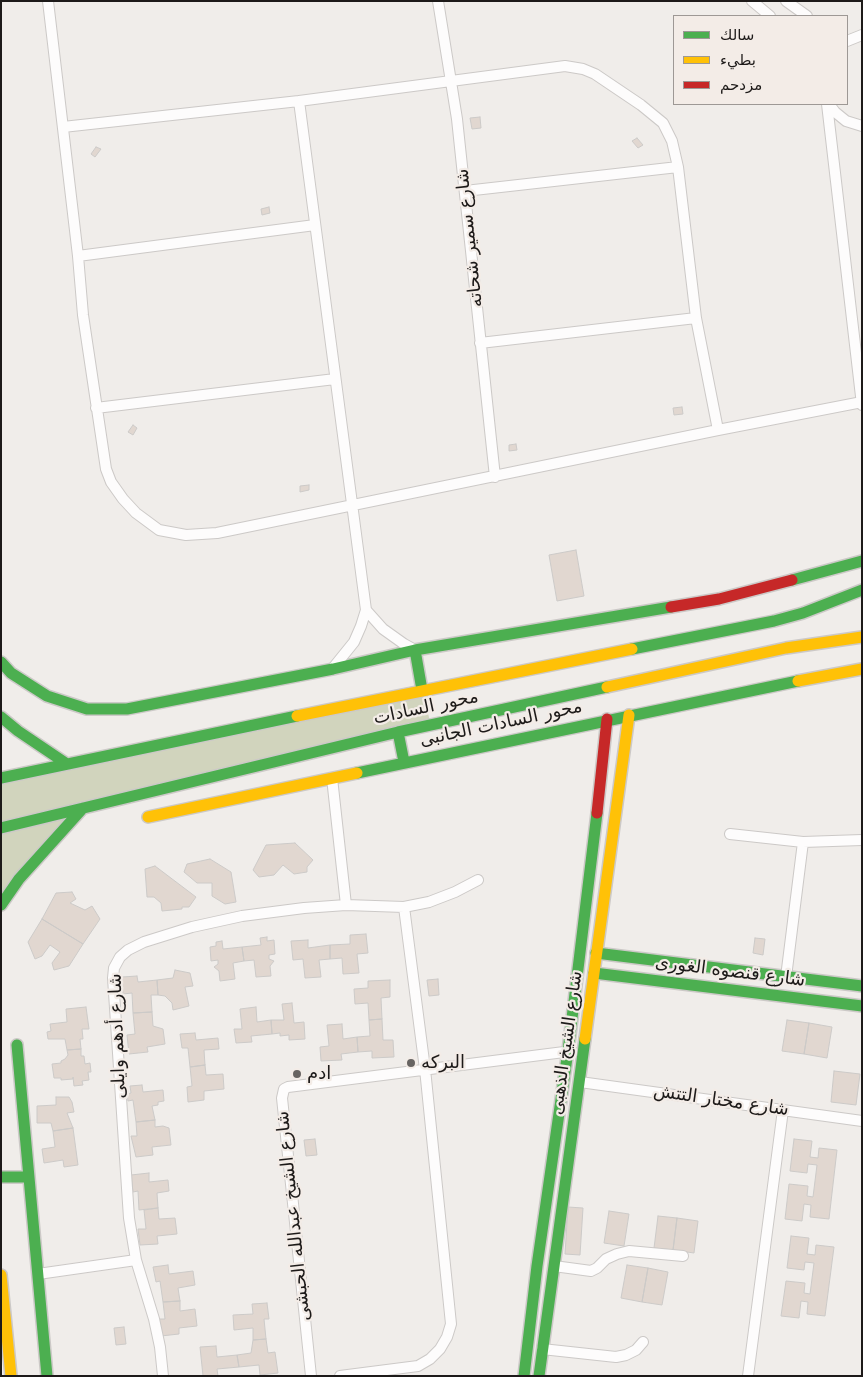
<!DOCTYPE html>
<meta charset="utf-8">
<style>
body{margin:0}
#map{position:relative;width:863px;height:1377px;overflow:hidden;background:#f0edea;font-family:"DejaVu Sans",Cairo,sans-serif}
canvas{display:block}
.frame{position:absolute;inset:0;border:2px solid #1d1a19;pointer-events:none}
.legend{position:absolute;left:673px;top:15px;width:175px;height:90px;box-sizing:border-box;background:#f3ece7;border:1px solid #9d9895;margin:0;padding:6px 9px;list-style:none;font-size:15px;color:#1d1a19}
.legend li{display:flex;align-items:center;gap:10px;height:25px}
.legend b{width:25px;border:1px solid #9d9895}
</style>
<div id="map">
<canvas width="863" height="1377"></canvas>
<div class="frame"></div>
<ul class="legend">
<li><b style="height:6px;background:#4caf50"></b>سالك</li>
<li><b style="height:6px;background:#ffc107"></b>بطيء</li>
<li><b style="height:6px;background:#c62828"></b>مزدحم</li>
</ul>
</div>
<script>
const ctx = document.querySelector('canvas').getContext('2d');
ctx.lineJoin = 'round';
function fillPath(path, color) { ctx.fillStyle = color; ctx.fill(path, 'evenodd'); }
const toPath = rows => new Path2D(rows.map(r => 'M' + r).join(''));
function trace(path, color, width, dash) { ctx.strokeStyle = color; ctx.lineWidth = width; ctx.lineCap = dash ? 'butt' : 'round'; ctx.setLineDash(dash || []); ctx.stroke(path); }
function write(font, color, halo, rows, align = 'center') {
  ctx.font = font + ' "DejaVu Sans",Cairo,sans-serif'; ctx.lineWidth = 4.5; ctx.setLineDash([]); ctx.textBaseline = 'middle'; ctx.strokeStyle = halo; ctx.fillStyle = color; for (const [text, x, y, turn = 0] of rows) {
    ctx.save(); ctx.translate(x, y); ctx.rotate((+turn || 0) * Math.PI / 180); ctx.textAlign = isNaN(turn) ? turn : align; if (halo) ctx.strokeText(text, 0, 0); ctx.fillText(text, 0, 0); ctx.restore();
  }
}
fillPath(toPath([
 [422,690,431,725,83,808,1,905,1,778]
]), '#d1d4bd');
const building = toPath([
 [480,117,481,128,472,129,470,118,480,117],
 [637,138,643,145,638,148,632,141,637,138],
 [96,147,101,149,95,157,91,154,96,147],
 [269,207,270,213,262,215,261,209,269,207],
 [682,407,683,414,674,415,673,408,682,407],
 [133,425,137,428,133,435,128,432,133,425],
 [516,444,517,450,509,451,509,445,516,444],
 [309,485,309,490,300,492,300,486,309,485],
 [576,550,584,596,557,601,549,555,576,550],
 [295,843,313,860,307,867,307,872,294,874,283,865,274,875,259,877,253,870,266,845,295,843],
 [210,859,231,872,236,902,225,904,212,896,212,883,197,883,184,872,187,864,210,859],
 [155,866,196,897,189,907,182,907,182,909,162,911,161,903,154,897,147,897,145,869,155,866],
 [72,892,76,899,70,903,85,910,92,906,100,919,83,944,42,919,56,893,72,892],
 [42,919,83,944,69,966,54,970,52,963,60,952,50,945,42,956,35,959,28,942,42,919],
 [366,934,368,953,357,954,359,973,343,974,342,958,330,959,330,945,350,944,350,935,366,934],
 [267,937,267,941,274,940,275,954,269,955,269,959,274,961,270,966,271,976,256,977,254,960,244,961,242,947,261,945,260,938,267,937],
 [755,938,765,939,763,955,753,953,755,938],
 [308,940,308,948,330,945,330,959,319,960,321,977,305,978,303,959,293,960,291,941,308,940],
 [222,941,223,949,242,947,244,961,233,963,235,979,220,981,219,971,214,967,218,964,218,960,211,961,210,947,216,946,216,942,222,941],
 [175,970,190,973,193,986,185,987,189,1006,173,1010,172,1003,165,996,158,995,157,980,173,978,175,970],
 [137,976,138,982,157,980,158,995,151,995,152,1012,133,1013,132,993,123,994,122,977,137,976],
 [438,979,439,995,429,996,427,980,438,979],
 [390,980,390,997,381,998,382,1019,369,1020,368,1003,355,1004,354,989,368,988,368,981,390,980],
 [292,1003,294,1023,304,1022,305,1039,289,1040,289,1035,280,1036,280,1033,272,1034,271,1020,284,1020,282,1004,292,1003],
 [86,1007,89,1029,82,1029,83,1039,80,1039,81,1049,67,1050,65,1039,48,1039,47,1032,51,1031,50,1024,67,1022,66,1009,86,1007],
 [256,1007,257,1022,271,1020,272,1034,251,1036,252,1042,236,1043,234,1029,242,1029,240,1009,256,1007],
 [152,1012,153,1026,163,1029,165,1044,147,1047,148,1052,129,1054,127,1035,135,1034,133,1013,152,1012],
 [382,1019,383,1040,393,1040,394,1057,372,1058,372,1051,358,1052,357,1037,370,1036,369,1020,382,1019],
 [787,1020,809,1023,804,1054,782,1051,787,1020],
 [809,1023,832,1027,827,1058,804,1054,809,1023],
 [342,1024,343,1039,357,1037,358,1052,341,1054,342,1060,321,1061,320,1047,329,1046,327,1025,342,1024],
 [195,1033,196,1040,218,1038,219,1049,204,1050,205,1065,190,1067,188,1048,182,1048,180,1034,195,1033],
 [81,1049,81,1056,84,1056,85,1064,90,1063,91,1072,88,1072,89,1080,82,1081,83,1085,74,1086,73,1077,73,1079,61,1080,61,1078,54,1078,52,1064,61,1063,61,1061,65,1059,68,1055,67,1050,81,1049],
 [205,1065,206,1075,223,1074,224,1089,204,1091,204,1100,188,1102,187,1087,192,1086,190,1067,205,1065],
 [834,1071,860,1074,856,1105,831,1102,834,1071],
 [142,1085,143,1092,163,1090,164,1101,158,1102,158,1105,152,1106,155,1120,136,1122,133,1100,128,1101,127,1094,131,1093,130,1086,142,1085],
 [56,1097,69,1097,72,1102,74,1112,67,1113,73,1128,53,1131,51,1123,37,1123,37,1106,56,1105,56,1097],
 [155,1120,155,1127,163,1126,169,1128,171,1145,152,1147,153,1155,136,1157,131,1136,137,1136,136,1122,155,1120],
 [73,1128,78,1165,64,1167,63,1160,44,1163,42,1149,55,1147,53,1131,73,1128],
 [315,1139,317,1155,306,1156,304,1140,315,1139],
 [794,1139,812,1141,810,1157,818,1158,819,1148,837,1150,829,1219,810,1217,811,1205,804,1204,802,1221,785,1219,789,1184,808,1186,807,1196,813,1197,817,1165,808,1164,807,1173,790,1171,794,1139],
 [149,1173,149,1182,168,1180,169,1191,157,1193,158,1208,139,1210,138,1191,133,1192,131,1175,149,1173],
 [568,1207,583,1208,580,1255,565,1254,568,1207],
 [158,1208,159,1219,175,1218,177,1234,157,1236,158,1244,140,1245,138,1229,146,1229,144,1210,158,1208],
 [609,1211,629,1214,624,1246,604,1243,609,1211],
 [658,1216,677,1218,673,1250,654,1248,658,1216],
 [677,1218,698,1221,694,1253,673,1250,677,1218],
 [791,1236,809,1238,807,1254,815,1255,816,1245,834,1247,825,1316,807,1314,808,1302,801,1301,799,1318,781,1316,786,1281,805,1283,804,1293,810,1294,814,1263,805,1262,804,1270,787,1268,791,1236],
 [168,1265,169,1274,193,1271,195,1285,178,1288,180,1301,163,1302,160,1281,156,1282,153,1267,168,1265],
 [627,1265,648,1268,642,1302,621,1298,627,1265],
 [648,1268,668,1272,662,1305,642,1302,648,1268],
 [180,1301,180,1311,195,1309,197,1326,179,1328,179,1334,161,1336,159,1319,165,1319,163,1302,180,1301],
 [267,1303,269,1319,264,1319,266,1339,253,1340,253,1328,234,1330,233,1315,253,1314,252,1304,267,1303],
 [124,1327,126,1344,116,1345,114,1328,124,1327],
 [266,1339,268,1353,275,1352,278,1373,260,1375,259,1365,239,1367,237,1355,251,1353,253,1340,266,1339],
 [216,1346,217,1357,237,1355,239,1367,217,1369,218,1376,203,1376,200,1347,216,1346]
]);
fillPath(building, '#e1d7d0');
trace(building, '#cccac8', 1);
const street = toPath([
 [48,1,78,256,83,315,106,469,111,482,123,499,136,513,159,530,186,535,217,533,718,430,862,402],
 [438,1,457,119,495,477],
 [752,1,770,16],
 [786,1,807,16],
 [847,41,862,35],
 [299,101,366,610,361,626,354,642,333,668],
 [827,104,862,405],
 [829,104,835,112,846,121,862,126],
 [63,127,299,101,565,66,583,69,595,74,641,105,663,123,672,141,678,167,696,318,718,430],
 [465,191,678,167],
 [78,256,315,225],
 [480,343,696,318],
 [96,408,335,379],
 [366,610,383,629,404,644,415,650],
 [332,778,346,905],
 [730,834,803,842,862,840],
 [786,977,803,842],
 [580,1082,862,1121],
 [554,1266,591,1271,597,1268,606,1259,617,1254,629,1251,683,1256],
 [38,1274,136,1260],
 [542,1349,616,1357,626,1355,636,1350,643,1342],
 [163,1376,160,1347,154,1319,136,1260,129,1218,113,978,114,968,120,957,128,950,144,942,192,927,242,916,304,908,346,905,404,907,429,902,455,892,478,880],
 [311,1376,282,1098,284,1089,288,1087,572,1051],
 [340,1376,418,1366,430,1359,440,1349,447,1337,451,1324,425,1069,404,907],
 [748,1376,783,1110]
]);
const fast = toPath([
 [792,580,862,561],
 [632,649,774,621,803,613,862,590],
 [415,650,422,690],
 [1,662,11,673,47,696,87,709,127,709,333,669,415,650,671,607],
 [1,717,18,731,67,764],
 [398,732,404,762],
 [357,773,798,681],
 [1,778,297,716],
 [1,828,398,732,607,687],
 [1,905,19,879,83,808],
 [596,953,862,986],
 [594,973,862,1006],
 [17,1045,47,1376],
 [1,1177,29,1177],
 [524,1376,537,1266,568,1051,597,813],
 [539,1376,585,1039]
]);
const slow = toPath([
 [798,681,862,669],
 [607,687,786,648,862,637],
 [297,716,632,649],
 [148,817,357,773],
 [585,1039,629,715],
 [1,1275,11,1376]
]);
const jam = toPath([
 [671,607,719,599,792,580],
 [597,813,607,719]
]);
trace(street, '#ccc9c7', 12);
trace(fast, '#ccc9c7', 14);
trace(slow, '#ccc9c7', 14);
trace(jam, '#ccc9c7', 14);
trace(street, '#fdfcfc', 10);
trace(fast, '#4caf50', 11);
trace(slow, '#ffc107', 11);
trace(jam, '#c62828', 11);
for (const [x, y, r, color] of [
 [411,1063,5,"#676462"],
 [297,1074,5,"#676462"]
]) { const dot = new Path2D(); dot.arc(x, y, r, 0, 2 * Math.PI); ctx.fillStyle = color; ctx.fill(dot); trace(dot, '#f3ece7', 2); }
write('18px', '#1d1a19', '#f3ece7', [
 ["شارع سمير شحاته",470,238,-96],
 ["محور السادات",426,708,-12],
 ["محور السادات الجانبى",501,724,-12],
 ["شارع قنصوه الغورى",730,972,7],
 ["شارع أدهم وايلى",118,1036,-92],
 ["شارع الشيخ الذهبى",567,1043,-82],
 ["شارع مختار التتش",721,1101,8],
 ["شارع الشيخ عبدالله الحبشى",294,1216,-96]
]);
write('18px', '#1d1a19', '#f3ece7', [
 ["البركه",421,1063],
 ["ادم",307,1074]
], 'left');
</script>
